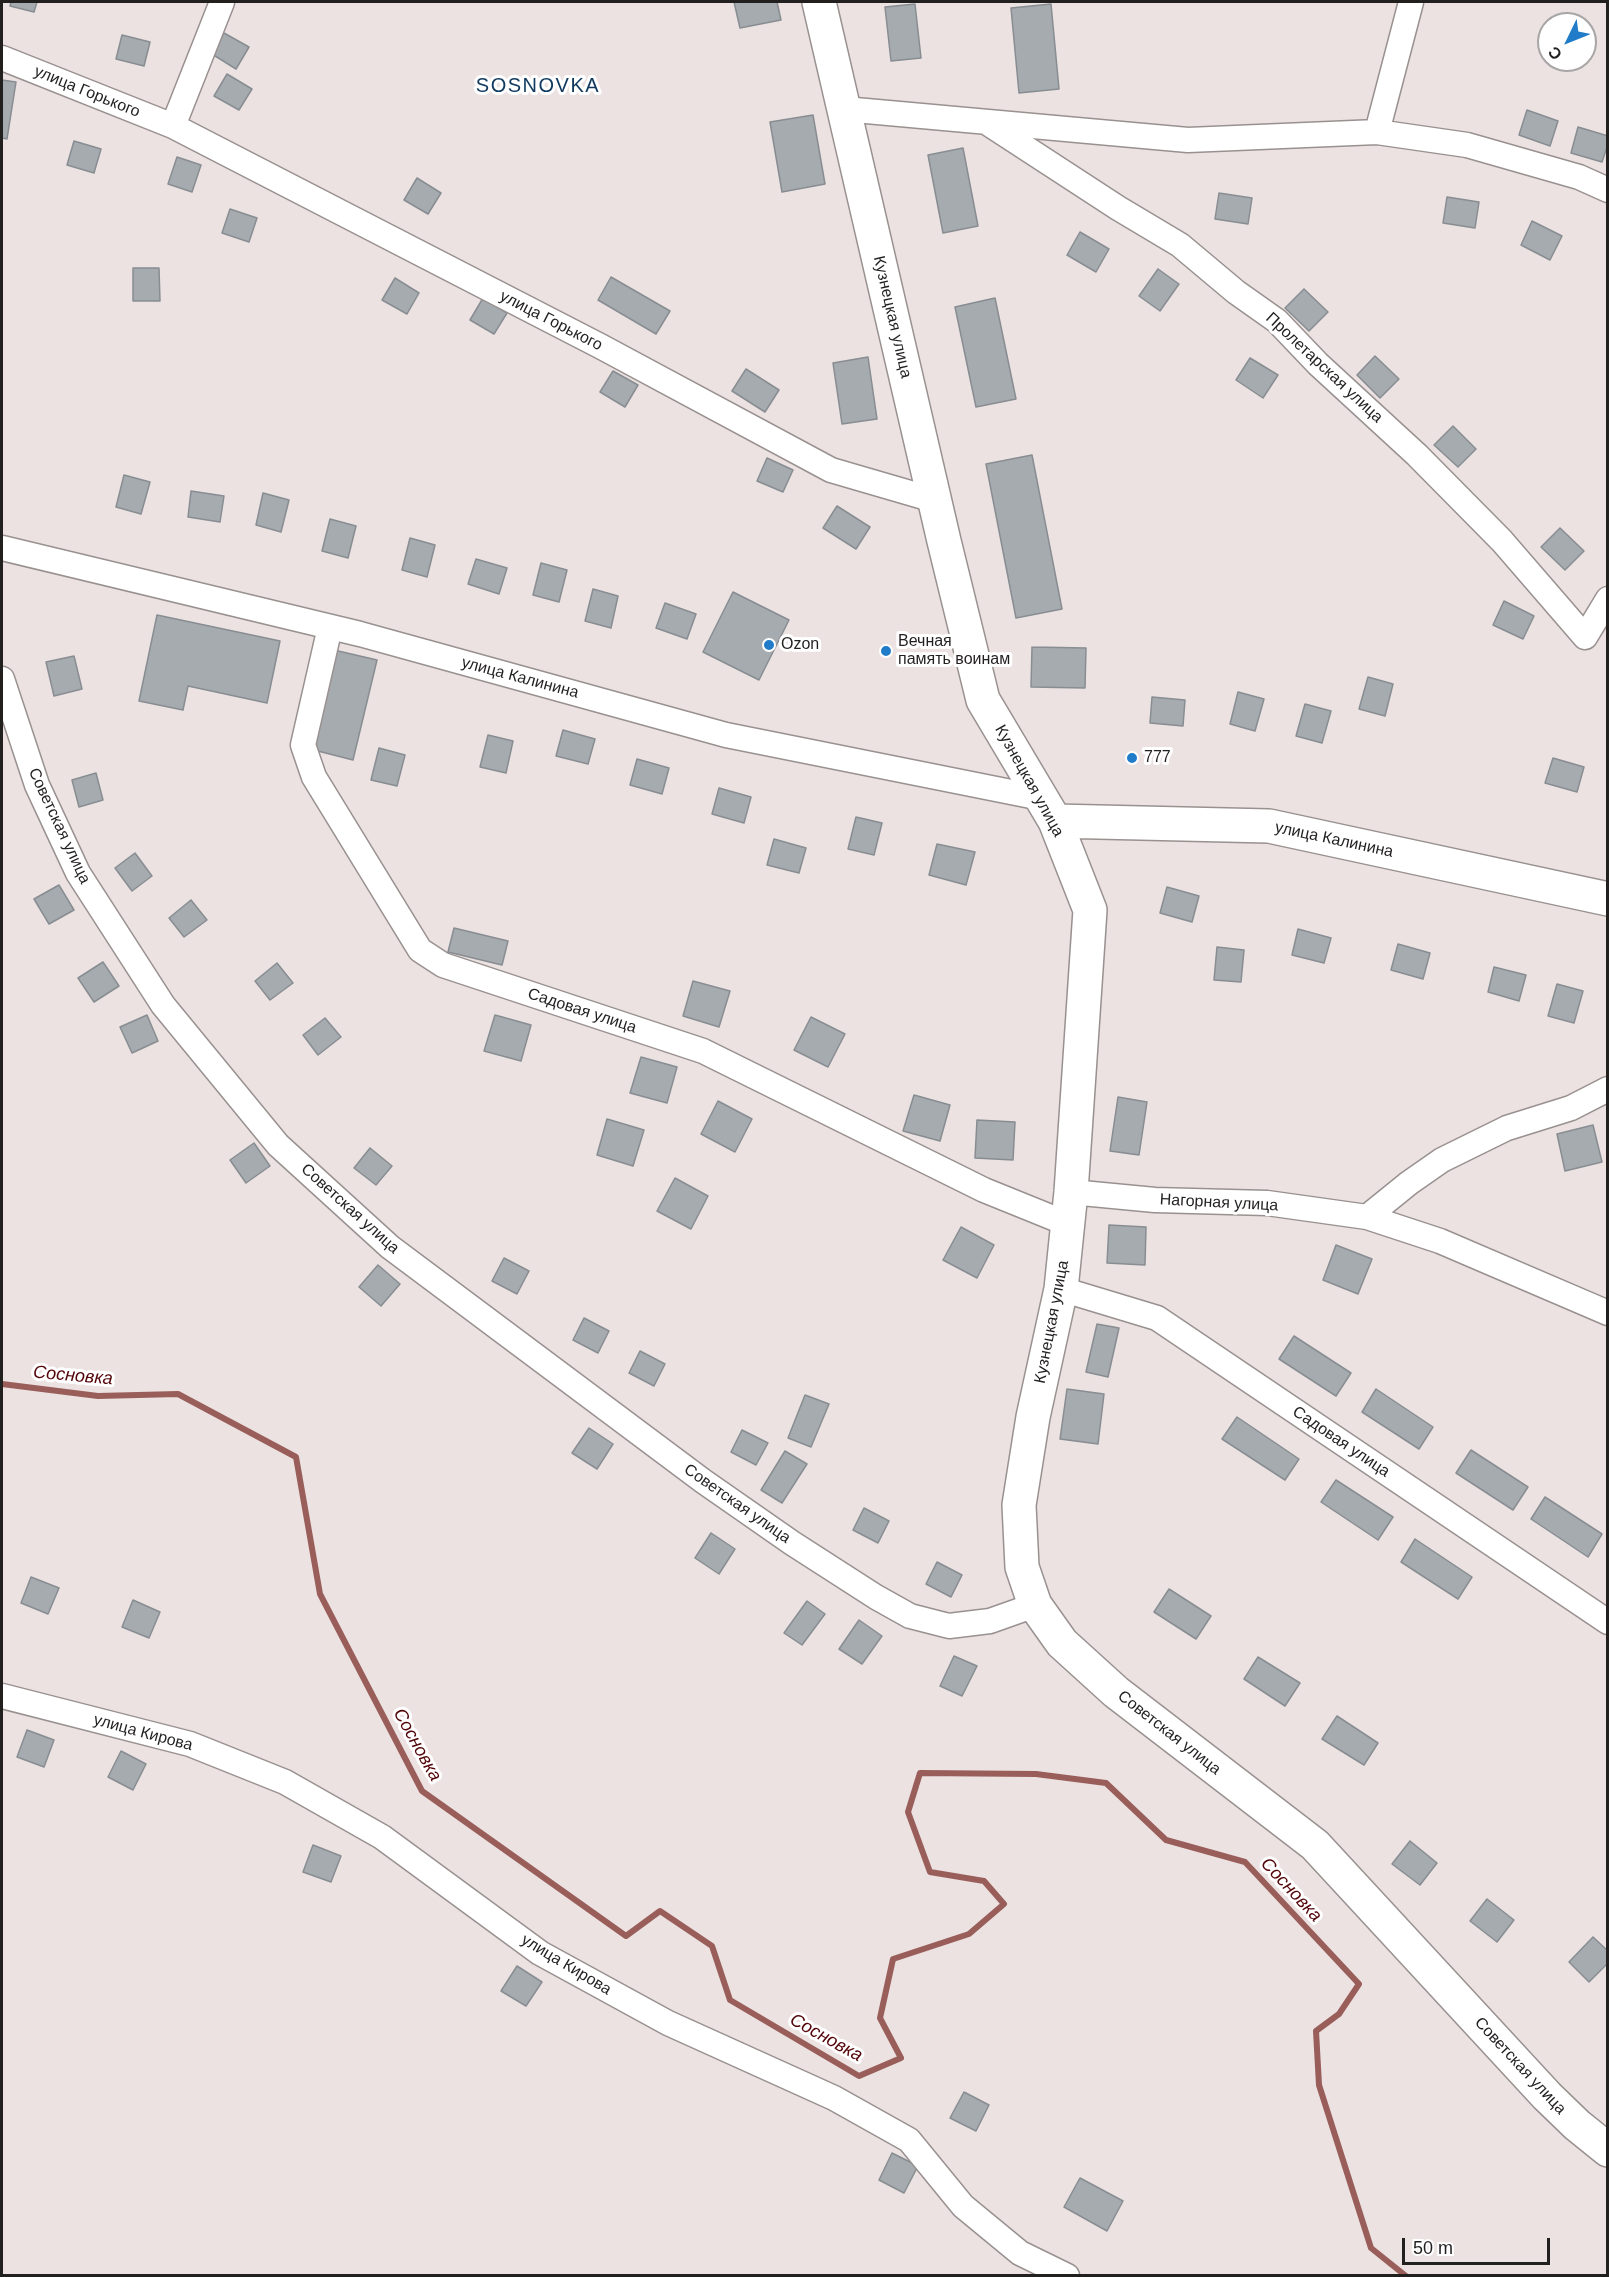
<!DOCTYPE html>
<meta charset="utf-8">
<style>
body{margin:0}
#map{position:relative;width:1609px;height:2277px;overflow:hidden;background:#ebe2e1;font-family:Arial,sans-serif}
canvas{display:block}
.frame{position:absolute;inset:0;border:3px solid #221f1f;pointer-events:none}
.north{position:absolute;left:1537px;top:12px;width:60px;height:60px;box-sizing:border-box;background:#fff;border:2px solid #a7a5a5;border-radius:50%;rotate:227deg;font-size:16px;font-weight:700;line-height:24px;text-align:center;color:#221f1f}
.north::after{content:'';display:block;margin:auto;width:21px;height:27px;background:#207bc8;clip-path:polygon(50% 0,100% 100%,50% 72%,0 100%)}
.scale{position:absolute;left:1402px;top:2238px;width:148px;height:27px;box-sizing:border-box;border:3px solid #221f1f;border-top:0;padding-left:8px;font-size:18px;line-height:21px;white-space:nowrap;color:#221f1f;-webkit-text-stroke:4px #fff;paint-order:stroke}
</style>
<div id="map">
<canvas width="1609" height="2277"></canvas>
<div class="frame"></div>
<div class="north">С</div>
<div class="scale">50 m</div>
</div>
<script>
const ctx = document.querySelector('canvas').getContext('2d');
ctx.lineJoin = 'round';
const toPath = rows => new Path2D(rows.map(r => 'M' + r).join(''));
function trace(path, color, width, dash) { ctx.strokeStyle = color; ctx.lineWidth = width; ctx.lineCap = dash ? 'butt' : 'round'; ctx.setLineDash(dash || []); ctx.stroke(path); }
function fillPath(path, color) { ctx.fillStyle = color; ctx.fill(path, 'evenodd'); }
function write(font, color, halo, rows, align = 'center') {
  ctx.font = font + ' Arial,sans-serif'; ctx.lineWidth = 6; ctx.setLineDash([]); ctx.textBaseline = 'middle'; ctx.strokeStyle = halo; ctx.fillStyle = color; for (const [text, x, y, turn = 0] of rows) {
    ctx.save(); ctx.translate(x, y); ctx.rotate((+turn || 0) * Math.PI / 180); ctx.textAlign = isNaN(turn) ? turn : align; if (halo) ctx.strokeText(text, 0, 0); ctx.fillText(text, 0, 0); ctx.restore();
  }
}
trace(toPath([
 [2,1384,98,1396,178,1394,296,1457,320,1594,422,1791,626,1936,660,1911,712,1946,730,2000,859,2076,901,2058,880,2018,893,1959,969,1934,1004,1904,984,1881,930,1872,908,1812,920,1773,1036,1774,1106,1783,1166,1840,1245,1862,1359,1984,1339,2014,1316,2031,1319,2085,1371,2248,1406,2276]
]), '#995e59', 6);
const building = toPath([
 [11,2,37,2,34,12,10,6,11,2],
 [734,2,777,2,781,20,740,28,734,2],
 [915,4,921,58,891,61,885,7,915,4],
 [1051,4,1059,89,1019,93,1011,8,1051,4],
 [224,33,249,47,236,69,212,54,224,33],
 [122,35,150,42,144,66,116,59,122,35],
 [227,74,252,89,239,110,214,96,227,74],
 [2,80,16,82,7,139,2,138,2,80],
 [1527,110,1558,121,1550,146,1519,135,1527,110],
 [813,115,825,184,782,192,770,122,813,115],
 [1578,127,1608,136,1608,144,1602,162,1571,153,1578,127],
 [74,141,101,149,94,173,67,165,74,141],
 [963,148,978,226,943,233,928,155,963,148],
 [177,157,201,165,192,192,168,184,177,157],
 [417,178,441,193,428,214,404,200,417,178],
 [1219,193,1252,198,1248,224,1215,219,1219,193],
 [1447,197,1479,202,1475,228,1443,223,1447,197],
 [230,209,257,218,249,242,222,233,230,209],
 [1532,221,1562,236,1550,260,1521,245,1532,221],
 [1080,232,1109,249,1096,272,1067,255,1080,232],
 [133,268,159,268,160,301,133,301,133,268],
 [1158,269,1179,284,1160,311,1139,296,1158,269],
 [611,277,670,311,656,334,598,300,611,277],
 [395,278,419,293,407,314,382,300,395,278],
 [1304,289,1328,312,1309,331,1285,308,1304,289],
 [483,298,507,313,494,334,470,320,483,298],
 [995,298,1016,399,976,407,955,307,995,298],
 [1375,356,1399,379,1380,398,1357,375,1375,356],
 [868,357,877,419,842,424,833,363,868,357],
 [1250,358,1278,375,1263,398,1236,380,1250,358],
 [746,369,779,390,765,412,732,391,746,369],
 [613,371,638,385,625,407,600,392,613,371],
 [1453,426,1476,449,1458,467,1434,445,1453,426],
 [1032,455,1062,609,1016,618,986,464,1032,455],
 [767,458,793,470,783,492,757,481,767,458],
 [124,475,150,482,141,514,116,507,124,475],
 [191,491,224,496,220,522,188,517,191,491],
 [263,493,289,500,281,532,256,525,263,493],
 [837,506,870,527,856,549,823,528,837,506],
 [330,519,356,526,348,558,322,551,330,519],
 [1560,528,1584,551,1565,570,1541,547,1560,528],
 [410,538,435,545,427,577,402,570,410,538],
 [476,559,507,568,499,594,468,584,476,559],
 [541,563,567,570,559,602,533,595,541,563],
 [593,589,618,596,611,628,585,621,593,589],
 [733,592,789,620,759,680,703,652,733,592],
 [1504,601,1534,616,1523,639,1493,625,1504,601],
 [665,603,696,614,687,639,656,628,665,603],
 [157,615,280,641,267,703,188,686,183,710,139,701,157,615],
 [1032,647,1086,648,1085,688,1031,687,1032,647],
 [334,650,377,660,353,760,310,749,334,650],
 [74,656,82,689,54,696,46,662,74,656],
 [1368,677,1393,684,1385,716,1359,709,1368,677],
 [1238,692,1264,699,1255,731,1230,724,1238,692],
 [1152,697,1185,700,1183,726,1150,723,1152,697],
 [1305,704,1331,711,1322,743,1296,736,1305,704],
 [563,730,595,739,588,764,556,756,563,730],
 [488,735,513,741,506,773,480,767,488,735],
 [379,748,405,755,397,786,371,780,379,748],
 [1553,758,1584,767,1577,792,1545,783,1553,758],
 [637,759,669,768,662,794,630,785,637,759],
 [96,773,103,800,79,807,72,780,96,773],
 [719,788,751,797,744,823,712,814,719,788],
 [856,817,882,823,874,855,848,849,856,817],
 [774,839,806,848,799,873,767,865,774,839],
 [937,844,975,852,966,885,929,875,937,844],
 [135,853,152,876,132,891,115,868,135,853],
 [59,885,74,910,49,924,34,899,59,885],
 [1167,887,1199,896,1192,922,1160,913,1167,887],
 [191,900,207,920,184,937,169,918,191,900],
 [454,928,508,941,502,965,448,952,454,928],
 [1298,929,1331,938,1324,963,1292,955,1298,929],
 [1398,944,1430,953,1423,979,1391,970,1398,944],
 [1217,947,1244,950,1241,982,1214,980,1217,947],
 [103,962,119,986,94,1002,78,978,103,962],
 [277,963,293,983,270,1000,255,981,277,963],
 [1494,967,1526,975,1519,1001,1488,992,1494,967],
 [693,981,730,991,719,1027,683,1016,693,981],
 [1557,984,1583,991,1574,1023,1548,1016,1557,984],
 [147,1015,158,1041,132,1053,120,1027,147,1015],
 [495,1015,531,1025,521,1061,484,1051,495,1015],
 [811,1017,845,1034,828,1067,794,1050,811,1017],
 [325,1018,341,1037,318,1055,303,1035,325,1018],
 [641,1057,677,1067,667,1103,630,1093,641,1057],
 [914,1095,950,1105,940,1141,903,1131,914,1095],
 [1118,1097,1147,1102,1139,1155,1110,1151,1118,1097],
 [718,1101,752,1119,735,1152,701,1134,718,1101],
 [607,1119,644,1130,633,1166,597,1155,607,1119],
 [977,1120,1015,1122,1013,1160,975,1158,977,1120],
 [1593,1125,1602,1162,1565,1171,1557,1134,1593,1125],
 [254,1143,270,1166,246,1183,230,1160,254,1143],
 [370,1148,392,1166,376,1185,354,1168,370,1148],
 [675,1178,708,1196,691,1229,657,1211,675,1178],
 [1109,1225,1146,1227,1145,1265,1107,1263,1109,1225],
 [961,1227,994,1245,977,1278,943,1260,961,1227],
 [1336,1245,1372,1259,1358,1294,1323,1280,1336,1245],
 [504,1258,529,1271,517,1294,492,1281,504,1258],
 [378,1265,400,1284,381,1306,359,1287,378,1265],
 [584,1318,609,1331,598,1353,573,1340,584,1318],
 [1097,1324,1119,1328,1108,1377,1086,1372,1097,1324],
 [1294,1336,1351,1373,1336,1396,1279,1359,1294,1336],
 [640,1351,665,1364,654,1386,629,1373,640,1351],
 [1067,1389,1104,1394,1098,1444,1060,1439,1067,1389],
 [1376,1389,1433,1427,1419,1449,1362,1412,1376,1389],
 [805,1395,829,1404,811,1447,788,1438,805,1395],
 [1237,1417,1299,1459,1285,1480,1222,1439,1237,1417],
 [589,1428,613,1444,597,1469,572,1453,589,1428],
 [742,1430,768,1443,756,1465,731,1452,742,1430],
 [1471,1450,1528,1487,1513,1510,1456,1473,1471,1450],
 [785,1451,807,1464,782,1503,761,1490,785,1451],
 [1336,1480,1393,1517,1378,1540,1321,1502,1336,1480],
 [1545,1497,1602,1534,1588,1557,1531,1519,1545,1497],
 [864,1508,889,1521,878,1543,853,1530,864,1508],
 [711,1533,735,1549,719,1574,695,1558,711,1533],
 [1415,1539,1472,1577,1458,1599,1401,1562,1415,1539],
 [937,1562,962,1575,951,1597,926,1584,937,1562],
 [31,1577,59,1588,48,1614,21,1603,31,1577],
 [1169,1589,1211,1616,1196,1639,1154,1612,1169,1589],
 [133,1600,160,1612,149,1638,122,1627,133,1600],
 [807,1601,825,1614,802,1645,784,1633,807,1601],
 [859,1620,882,1636,862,1664,839,1649,859,1620],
 [954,1656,977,1666,962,1696,940,1686,954,1656],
 [1258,1657,1300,1683,1285,1706,1244,1679,1258,1657],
 [1337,1716,1378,1743,1364,1765,1322,1739,1337,1716],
 [27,1730,54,1740,44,1767,17,1757,27,1730],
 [121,1751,146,1764,133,1790,108,1777,121,1751],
 [1410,1841,1437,1863,1420,1885,1392,1864,1410,1841],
 [313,1845,341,1856,331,1882,303,1872,313,1845],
 [1487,1899,1514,1920,1497,1942,1470,1921,1487,1899],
 [1593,1937,1608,1951,1608,1963,1589,1982,1569,1962,1593,1937],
 [517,1966,542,1982,526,2006,501,1991,517,1966],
 [964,2092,989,2105,976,2131,950,2118,964,2092],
 [892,2153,918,2166,904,2193,879,2180,892,2153],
 [1080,2178,1123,2201,1107,2231,1064,2207,1080,2178]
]);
fillPath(building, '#a6abb0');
trace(building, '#888d92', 1.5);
const street = toPath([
 [2,58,173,126,600,346,831,470,934,500],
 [844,109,1188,140,1377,132,1467,145,1579,177,1608,190],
 [986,122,1118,208,1180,245,1236,292,1277,321,1318,364,1417,455,1502,541,1585,637,1608,599],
 [173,126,222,2],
 [1377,132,1411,2],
 [2,548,360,634,726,735,1041,798],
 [330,627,303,745,314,777,420,950,443,965,703,1051,984,1190,1068,1224],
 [2,679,37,785,78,873,163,1005,278,1145,390,1247,703,1481,792,1543,876,1597,910,1616,949,1626,990,1621,1035,1605],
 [1071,1192,1155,1200,1267,1203,1367,1217,1440,1241,1608,1313],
 [1367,1217,1409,1183,1442,1160,1507,1128,1571,1108,1608,1089],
 [1061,1289,1157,1318,1608,1622],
 [2,1696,190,1744,285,1782,382,1837,540,1953,668,2023,834,2098,909,2140,963,2206,1020,2253,1067,2276]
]);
const secondary = toPath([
 [819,2,944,541,983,700,1055,821,1090,910,1071,1192,1061,1289,1033,1417,1019,1505,1022,1567,1035,1605,1062,1643,1116,1692,1315,1845,1547,2096,1577,2125,1608,2150],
 [1055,821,1269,826,1608,899]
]);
trace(street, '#999190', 27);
trace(secondary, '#999190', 36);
trace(street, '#fff', 24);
trace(secondary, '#fff', 33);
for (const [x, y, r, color] of [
 [769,645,6,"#207bc8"],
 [886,651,6,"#207bc8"],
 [1132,758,6,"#207bc8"]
]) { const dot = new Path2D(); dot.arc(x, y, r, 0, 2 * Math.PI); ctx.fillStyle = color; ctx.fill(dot); trace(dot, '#fff', 2); }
write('16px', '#221f1f', '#fff', [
 ["улица Горького",87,92,22],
 ["Кузнецкая улица",892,317,77],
 ["улица Горького",551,321,27],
 ["Пролетарская улица",1324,368,43],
 ["улица Калинина",520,678,15],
 ["Кузнецкая улица",1029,781,61],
 ["Советская улица",59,826,65],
 ["улица Калинина",1334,840,12],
 ["Садовая улица",582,1011,18],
 ["Нагорная улица",1219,1203,3],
 ["Советская улица",350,1209,42],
 ["Кузнецкая улица",1052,1322,-79],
 ["Садовая улица",1341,1442,34],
 ["Советская улица",737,1504,35],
 ["улица Кирова",143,1733,15],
 ["Советская улица",1169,1733,38],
 ["улица Кирова",566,1965,31],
 ["Советская улица",1520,2066,47]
]);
write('16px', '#221f1f', '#fff', [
 ["Вечная",898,642],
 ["память воинам",898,660],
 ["Ozon",781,645],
 ["777",1144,758]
], 'left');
write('italic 18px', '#530509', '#fff', [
 ["Сосновка",73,1376,5],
 ["Сосновка",417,1745,61],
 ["Сосновка",1291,1890,47],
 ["Сосновка",826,2038,29]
]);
ctx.letterSpacing = '1.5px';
write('20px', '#0f395e', '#fff', [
 ["SOSNOVKA",538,86]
]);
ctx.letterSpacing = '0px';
</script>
